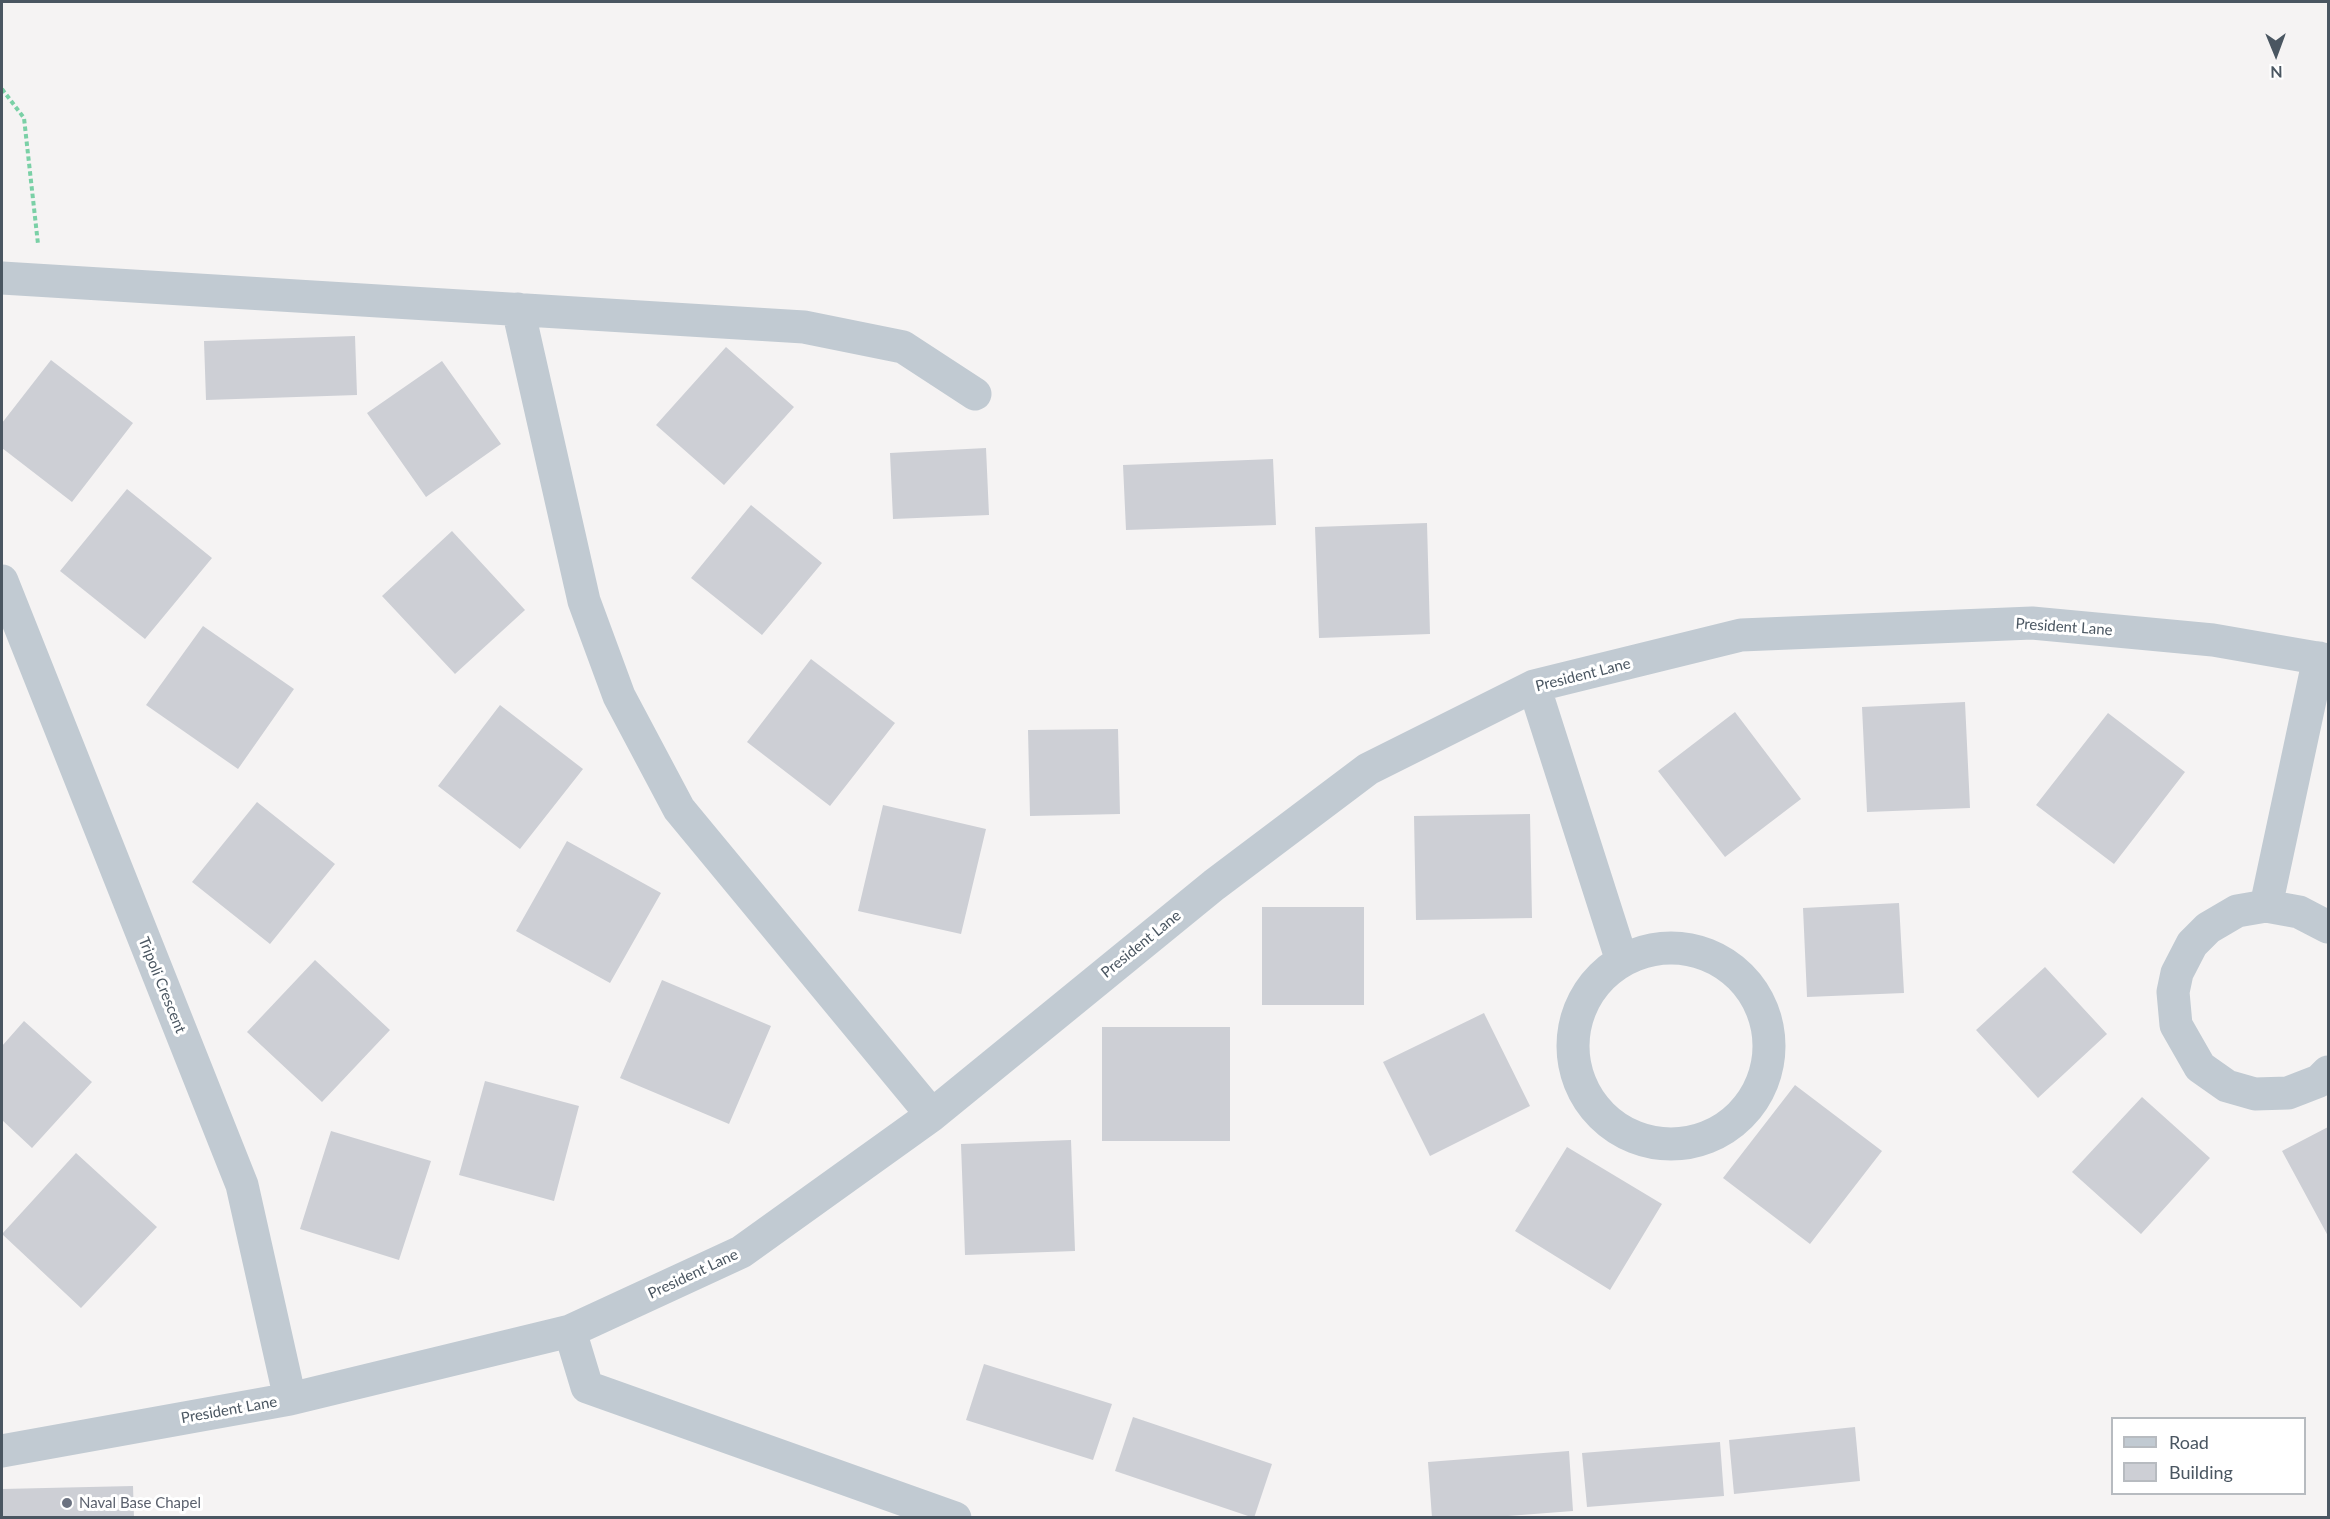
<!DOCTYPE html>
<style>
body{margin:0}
#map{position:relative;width:2330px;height:1519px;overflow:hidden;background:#f5f3f3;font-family:Lato,sans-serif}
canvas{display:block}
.frame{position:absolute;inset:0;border:3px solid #4a5661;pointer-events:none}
.legend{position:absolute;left:2111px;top:1417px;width:195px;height:78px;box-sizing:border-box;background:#fff;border:2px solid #b7bbc0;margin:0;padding:8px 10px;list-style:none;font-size:18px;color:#4a5661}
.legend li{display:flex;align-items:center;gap:12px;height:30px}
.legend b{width:30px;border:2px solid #b7bbc0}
.north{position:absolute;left:2246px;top:24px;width:60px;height:60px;-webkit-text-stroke:4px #fff;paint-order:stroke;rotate:179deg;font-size:16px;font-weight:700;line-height:24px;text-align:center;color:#4a5661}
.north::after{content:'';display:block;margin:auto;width:21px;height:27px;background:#4a5661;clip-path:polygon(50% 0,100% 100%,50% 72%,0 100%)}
</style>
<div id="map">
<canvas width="2330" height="1519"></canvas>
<div class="frame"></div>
<ul class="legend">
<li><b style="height:8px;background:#c1cad2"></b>Road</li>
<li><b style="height:16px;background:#cdcfd5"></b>Building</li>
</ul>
<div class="north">N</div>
</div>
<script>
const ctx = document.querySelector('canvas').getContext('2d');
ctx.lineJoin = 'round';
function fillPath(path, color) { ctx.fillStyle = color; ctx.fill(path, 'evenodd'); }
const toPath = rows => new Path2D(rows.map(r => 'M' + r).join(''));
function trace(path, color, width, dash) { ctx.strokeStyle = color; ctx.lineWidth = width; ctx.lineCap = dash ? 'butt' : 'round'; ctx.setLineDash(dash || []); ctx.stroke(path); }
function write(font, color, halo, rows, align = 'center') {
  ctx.font = font + ' Lato,sans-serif'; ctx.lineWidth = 6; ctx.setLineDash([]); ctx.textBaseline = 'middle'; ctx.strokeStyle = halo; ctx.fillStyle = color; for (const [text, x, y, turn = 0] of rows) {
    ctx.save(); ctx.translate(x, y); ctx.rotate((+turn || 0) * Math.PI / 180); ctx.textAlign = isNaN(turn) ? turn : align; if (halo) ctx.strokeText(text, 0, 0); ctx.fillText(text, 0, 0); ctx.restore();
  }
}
fillPath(toPath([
 [355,336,357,395,206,400,204,341],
 [726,347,794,407,724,485,656,425],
 [51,360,133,423,72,502,2,448,2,423],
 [442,361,501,444,426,497,367,413],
 [986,448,989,515,893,519,890,453],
 [1273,459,1276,525,1126,530,1123,465],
 [127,489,212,558,145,639,60,571],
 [751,505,822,563,762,635,691,578],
 [1427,523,1430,634,1319,638,1315,527],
 [452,531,525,610,455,674,382,596],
 [203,626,294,689,238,769,146,705],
 [811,659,895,723,830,806,747,742],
 [1965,702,1970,808,1867,812,1862,707],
 [500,705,583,769,520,849,438,786],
 [1735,712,1801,799,1725,857,1658,771],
 [2108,713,2185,772,2114,864,2036,805],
 [1118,729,1120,814,1030,816,1028,730],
 [257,802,335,864,270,944,192,882],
 [883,805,986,829,961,934,858,911],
 [1530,814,1532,918,1416,920,1414,816],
 [567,841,661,893,610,983,516,931],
 [1899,903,1904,993,1807,997,1803,908],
 [1262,907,1364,907,1364,1005,1262,1005],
 [315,960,390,1030,322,1102,247,1032],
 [2045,967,2107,1034,2038,1098,1976,1030],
 [662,980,771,1026,729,1124,620,1078],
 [1484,1013,1530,1106,1430,1156,1383,1062],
 [24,1021,92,1082,32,1148,2,1120,2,1046],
 [1102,1027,1230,1027,1230,1141,1102,1141],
 [485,1081,579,1106,554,1201,459,1175],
 [1795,1085,1882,1151,1810,1244,1723,1178],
 [2142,1097,2210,1158,2141,1234,2072,1172],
 [2328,1127,2328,1236,2282,1151],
 [331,1131,431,1161,399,1260,300,1229],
 [1071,1140,1075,1251,965,1255,961,1144],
 [1567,1147,1662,1204,1610,1290,1515,1231],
 [76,1153,157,1227,81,1308,2,1234],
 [984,1364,1112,1404,1093,1460,966,1420],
 [1133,1417,1272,1464,1254,1518,1115,1471],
 [1855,1427,1860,1481,1734,1494,1729,1440],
 [1720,1442,1724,1496,1587,1507,1582,1453],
 [1569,1451,1573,1511,1482,1518,1432,1518,1428,1462],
 [133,1486,134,1518,2,1518,2,1489]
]), '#cdcfd5');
trace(toPath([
 [2,89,24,118,38,244]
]), '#7ad0a6', 4, [4.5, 3]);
trace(toPath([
 [2,278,804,327,903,347,975,394],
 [518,309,584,601,619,696,679,809,932,1115],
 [2,581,242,1185,290,1399],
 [1534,686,1622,961],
 [2266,906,2319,658],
 [2328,927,2299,912,2266,906,2237,911,2208,928,2192,944,2177,973,2173,992,2176,1025,2200,1067,2227,1086,2255,1094,2288,1093,2319,1081,2328,1072],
 '1573 1046a98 98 0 1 1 196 0a98 98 0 1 1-196 0Z',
 [570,1331,587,1387,955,1518],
 [2,1451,290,1399,570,1331,741,1252,932,1115,1214,885,1368,769,1534,686,1741,635,2032,623,2213,640,2328,660]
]), '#c1cad2', 33);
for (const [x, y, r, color] of [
 [67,1503,6,"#6b7280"]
]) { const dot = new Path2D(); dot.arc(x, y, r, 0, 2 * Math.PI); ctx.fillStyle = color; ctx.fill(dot); trace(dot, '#fff', 2); }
write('15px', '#4a5661', '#fff', [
 ["President Lane",2064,627,4],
 ["President Lane",1583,675,-14],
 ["President Lane",1141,944,-39],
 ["Tripoli Crescent",162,985,68],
 ["President Lane",693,1274,-25],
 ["President Lane",229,1410,-10]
]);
write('15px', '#5b616d', '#fff', [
 ["Naval Base Chapel",79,1503]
], 'left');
</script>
